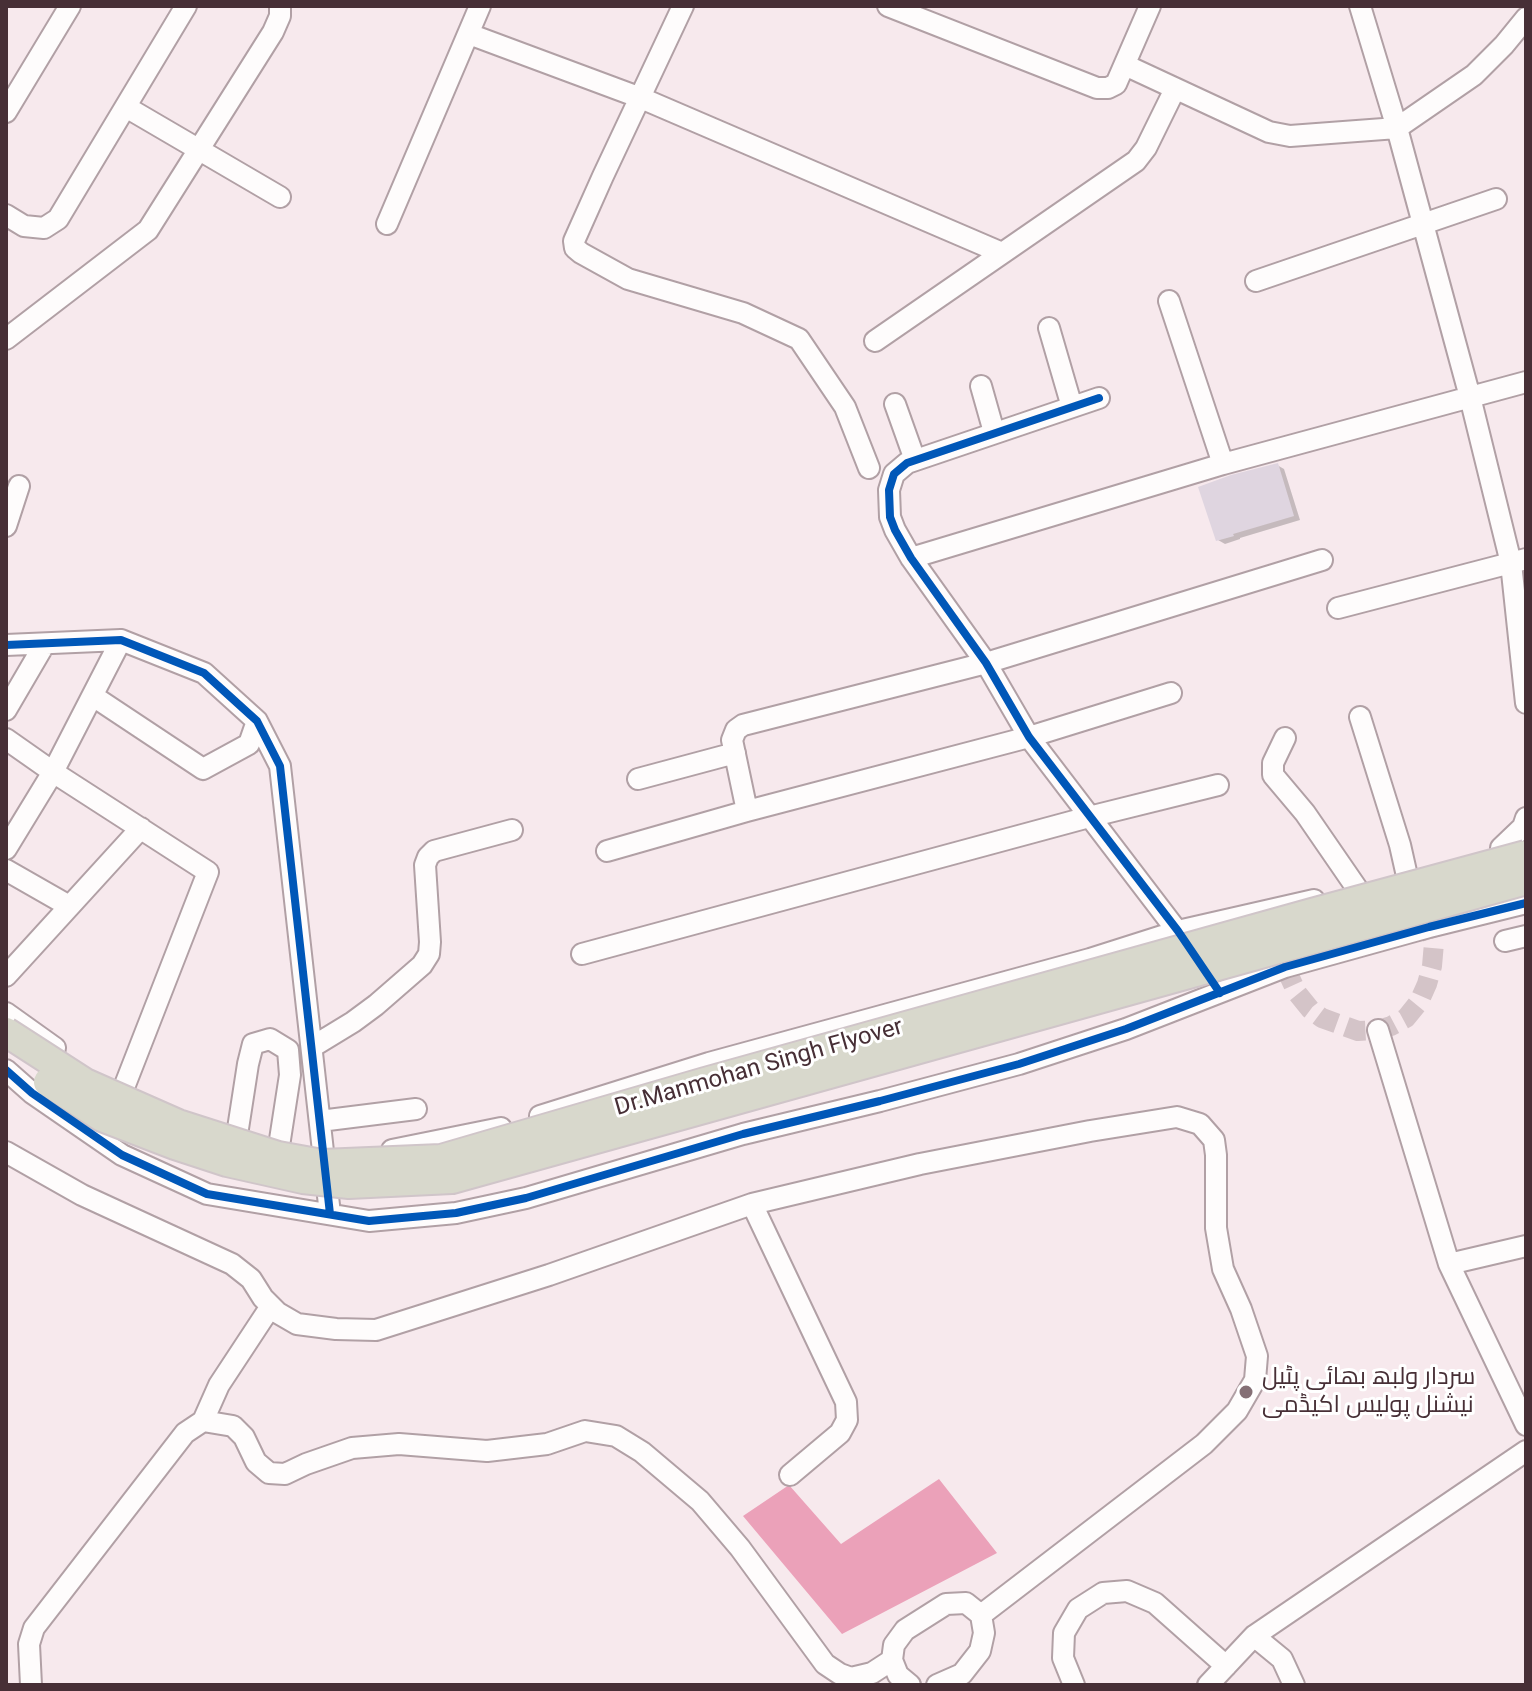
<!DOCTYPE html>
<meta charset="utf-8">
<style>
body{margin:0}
#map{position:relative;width:1532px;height:1691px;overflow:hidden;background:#f7e9ed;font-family:Roboto,sans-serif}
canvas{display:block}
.frame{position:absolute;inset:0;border:8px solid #472f36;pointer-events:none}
</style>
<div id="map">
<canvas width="1532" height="1691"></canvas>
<div class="frame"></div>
</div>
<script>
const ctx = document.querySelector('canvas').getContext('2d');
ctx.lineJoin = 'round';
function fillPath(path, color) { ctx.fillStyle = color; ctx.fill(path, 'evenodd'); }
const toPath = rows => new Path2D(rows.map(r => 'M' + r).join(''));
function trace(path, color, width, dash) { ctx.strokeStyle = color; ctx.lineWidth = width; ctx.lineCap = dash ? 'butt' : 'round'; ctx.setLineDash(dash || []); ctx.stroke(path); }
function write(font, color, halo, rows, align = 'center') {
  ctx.font = font + ' Roboto,Cairo,sans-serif'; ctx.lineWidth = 6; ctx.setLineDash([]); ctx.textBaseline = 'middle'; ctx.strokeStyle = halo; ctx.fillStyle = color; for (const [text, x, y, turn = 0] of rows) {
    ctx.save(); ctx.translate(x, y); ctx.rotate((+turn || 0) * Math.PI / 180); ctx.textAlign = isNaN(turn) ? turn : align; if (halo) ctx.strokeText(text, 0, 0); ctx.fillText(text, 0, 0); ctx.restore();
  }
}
fillPath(toPath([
 [939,1479,997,1553,842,1634,743,1516,789,1485,841,1544]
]), '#eba1b9');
fillPath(toPath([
 [1277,465,1284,469,1300,520,1240,538,1240,539,1225,544,1218,540]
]), '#0003');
fillPath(toPath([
 [1278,463,1294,516,1233,534,1234,536,1216,541,1198,487,1231,475]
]), '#dfd5e0');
trace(toPath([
 [1285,967,1297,993,1310,1009,1322,1018,1358,1031,1378,1030,1391,1026,1406,1018,1419,1002,1427,984,1432,966,1434,943,1429,927]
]), '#d4c4c8', 20, [20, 10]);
const minor = toPath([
 [683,6,603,176,574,241,575,248,581,253,628,279,743,313,799,339,845,407,869,468],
 [888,6,1097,88,1108,88,1116,84,1150,6],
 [1360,6,1397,128,1470,397,1511,563,1526,703],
 [469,34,641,98,1002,253],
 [1125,65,1269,132,1290,136,1397,128,1474,75,1504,45,1526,18],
 [126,107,280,197],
 [6,112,70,6],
 [6,215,24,226,44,228,58,219,186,6],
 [387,224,480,6],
 [1256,281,1496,199],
 [1169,301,1223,464,1526,382],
 [1049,328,1072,407],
 [6,339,148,230,273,32,280,16,280,6],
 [875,341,1136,161,1146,148,1175,89],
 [981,386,994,432],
 [1099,398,907,463,894,474,889,490,890,517,895,530,911,558,986,663,1029,737,1184,940],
 [895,404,915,460],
 [6,526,19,486],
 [911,558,1223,464],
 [1338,608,1526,559],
 [6,645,121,640,204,673,257,721,280,766,330,1214],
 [93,696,203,769,249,744,257,721],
 [6,710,44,645],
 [1360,717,1400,845,1407,876],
 [1285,738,1273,763,1273,775,1305,813,1358,890],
 [6,739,53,772,208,872,123,1090],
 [638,779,735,753],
 [747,811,732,740,736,730,743,725,986,663,1322,560],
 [1501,848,1523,827,1526,818],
 [6,849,53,772,121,640],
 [607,851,747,811,1029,737,1171,693],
 [6,870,69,906],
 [1505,941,1526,936],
 [582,954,1089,817,1218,785],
 [6,976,141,828],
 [6,1013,55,1048],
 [1378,1030,1449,1264,1526,1246],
 [312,1047,353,1022,376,1005,422,965,429,954,430,942,425,865,428,857,434,851,512,830],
 [6,1070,32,1093,122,1155,207,1194,369,1221,456,1213,526,1198,743,1134,880,1101,1019,1064,1126,1029,1285,967,1429,927,1526,903],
 [540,1116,709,1063,1090,959,1178,931,1314,900],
 [320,1121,416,1109],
 [237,1135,248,1064,253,1044,270,1039,288,1050,290,1075,279,1146],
 [392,1150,501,1128],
 [6,1152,82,1195,232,1264,251,1279,263,1298,278,1313,297,1324,336,1329,376,1330,549,1275,752,1204,920,1164,1090,1131,1177,1117,1200,1124,1214,1140,1216,1155,1216,1228,1223,1269,1241,1309,1257,1356,1255,1380,1237,1411,1204,1444,981,1615],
 [752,1204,846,1402,847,1420,840,1433,790,1475],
 [1449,1264,1526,1425],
 [271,1306,219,1385,203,1421,233,1426,244,1437,256,1462,269,1473,285,1474,306,1464,352,1448,399,1444,487,1451,547,1444,585,1431,616,1436,642,1452,700,1501,740,1548,825,1664,840,1674,851,1678,872,1673,892,1660],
 [1254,1636,1282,1659,1294,1685],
 [31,1685,29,1644,34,1628,185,1433,203,1421],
 [910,1685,898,1675,892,1660,894,1645,905,1630,946,1604,966,1603,981,1615,984,1633,980,1651,962,1674,937,1685],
 [1074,1685,1063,1658,1064,1633,1078,1609,1103,1593,1127,1591,1155,1603,1226,1666],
 [1208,1685,1254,1636,1526,1451]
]);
trace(minor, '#b1a0a5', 24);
trace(minor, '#fefcfc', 20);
const highwayBridge = toPath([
 [6,1032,85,1083,178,1124,278,1156,322,1164,441,1159,705,1082,1312,913,1526,855],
 [48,1082,102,1117,175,1145,227,1162,303,1179,349,1184,452,1179,1526,880]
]);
trace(highwayBridge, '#d0c5c9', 32, []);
trace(highwayBridge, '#d8d8cc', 28);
trace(toPath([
 [1099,398,907,463,894,474,889,490,890,517,895,530,911,558,986,663,1029,737,1178,931,1220,993],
 [6,645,121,640,204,673,257,721,280,766,330,1214],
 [6,1070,32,1093,122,1155,207,1194,369,1221,456,1213,526,1198,743,1134,880,1101,1019,1064,1126,1029,1285,967,1429,927,1526,903]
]), '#0057b8', 8);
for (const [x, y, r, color] of [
 [1246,1392,8,"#857076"]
]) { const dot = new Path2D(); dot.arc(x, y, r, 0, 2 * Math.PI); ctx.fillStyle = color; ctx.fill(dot); trace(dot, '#fff', 3); }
write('24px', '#472f36', '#fff', [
 ["Dr.Manmohan Singh Flyover",759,1068,-16]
]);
write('24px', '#472f36', '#fff', [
 ["سردار ولبھ بھائی پٹیل",1262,1378],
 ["نیشنل پولیس اکیڈمی",1262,1406]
], 'left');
</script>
